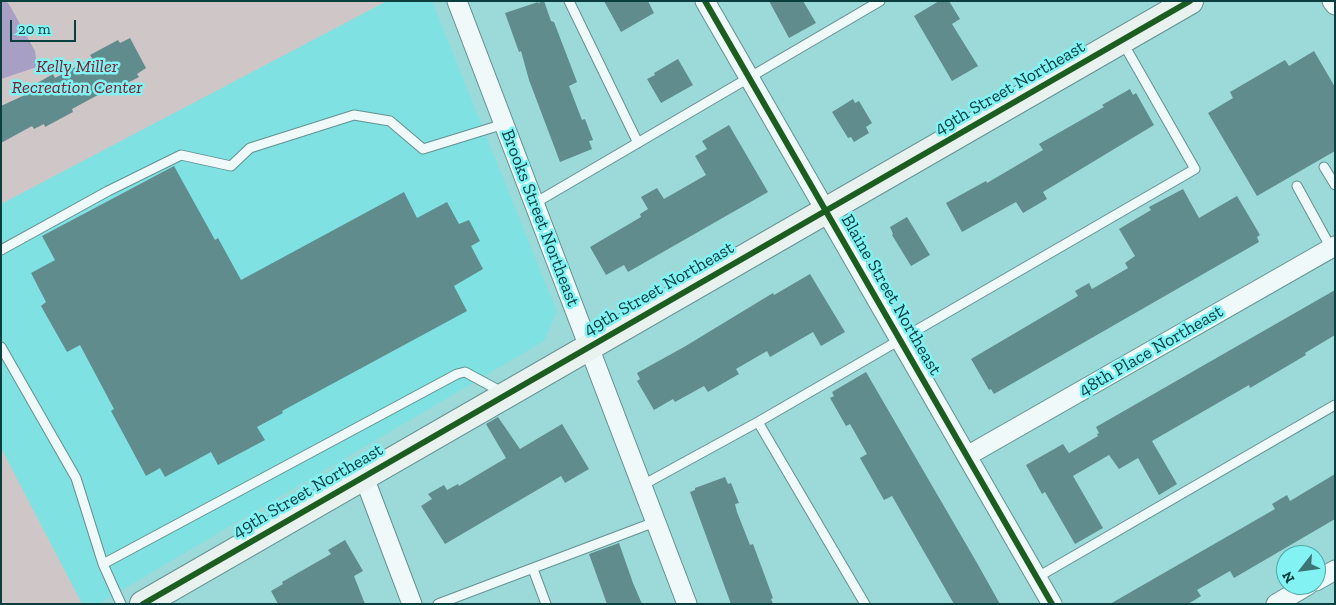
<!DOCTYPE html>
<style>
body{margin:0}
#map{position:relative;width:1336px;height:605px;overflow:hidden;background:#9cd9d9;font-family:"Zilla Slab",serif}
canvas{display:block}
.frame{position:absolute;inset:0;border:2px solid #0a3e3f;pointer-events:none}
.north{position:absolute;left:1276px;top:545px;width:50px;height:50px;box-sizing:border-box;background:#82f2f3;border:1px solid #52aaab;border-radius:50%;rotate:240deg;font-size:14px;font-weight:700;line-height:20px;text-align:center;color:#0a3e3f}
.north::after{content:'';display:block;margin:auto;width:18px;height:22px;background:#3d7475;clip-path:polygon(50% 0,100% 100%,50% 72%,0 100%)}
.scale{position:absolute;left:10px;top:20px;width:66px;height:22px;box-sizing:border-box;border:2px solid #0a3e3f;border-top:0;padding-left:6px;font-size:15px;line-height:18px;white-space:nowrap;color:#0a3e3f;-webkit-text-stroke:4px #82f2f3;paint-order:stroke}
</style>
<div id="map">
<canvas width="1336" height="605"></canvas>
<div class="frame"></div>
<div class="north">N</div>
<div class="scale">20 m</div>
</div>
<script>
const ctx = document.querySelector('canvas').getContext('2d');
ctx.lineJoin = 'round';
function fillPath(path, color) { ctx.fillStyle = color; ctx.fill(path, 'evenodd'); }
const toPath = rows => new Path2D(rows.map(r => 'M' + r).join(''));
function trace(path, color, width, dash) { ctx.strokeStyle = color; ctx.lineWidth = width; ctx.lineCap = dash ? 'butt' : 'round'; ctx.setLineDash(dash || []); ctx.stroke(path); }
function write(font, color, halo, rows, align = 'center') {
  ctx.font = font + ' "Zilla Slab",serif'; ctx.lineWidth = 5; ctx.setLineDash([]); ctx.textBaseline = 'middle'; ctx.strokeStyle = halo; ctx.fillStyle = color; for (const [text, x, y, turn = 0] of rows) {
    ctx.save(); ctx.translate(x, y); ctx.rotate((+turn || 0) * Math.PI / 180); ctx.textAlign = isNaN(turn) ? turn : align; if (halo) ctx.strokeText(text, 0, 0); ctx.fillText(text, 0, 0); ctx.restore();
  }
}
fillPath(toPath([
 [387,1,432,1,557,312,544,341,98,604,82,604,1,448,1,204]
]), '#7fe1e2');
fillPath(toPath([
 [1,1,387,1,1,204],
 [1,448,82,604,1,604]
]), '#cfc6c7');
fillPath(toPath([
 [1,1,6,1,10,6,35,51,37,67,1,79]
]), '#a89fc5');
fillPath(toPath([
 [544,1,551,21,554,22,577,82,569,86,582,120,585,119,593,140,589,141,592,149,560,162,529,80,521,51,519,52,505,13,538,2,538,3],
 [604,1,648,1,654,13,621,32],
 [769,1,803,1,816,23,789,38],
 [939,1,949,1,960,19,952,24,978,66,952,81,914,16],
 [130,38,146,68,137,74,139,77,110,92,109,89,72,109,73,112,45,127,44,124,34,129,32,126,1,143,1,106,27,94,25,90,53,74,55,78,92,58,90,55,118,40,120,43],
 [1314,51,1335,87,1335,151,1257,196,1208,113,1233,98,1230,92,1285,60,1289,66],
 [678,59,693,85,661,103,647,79,655,75,654,73],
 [1130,89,1133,95,1136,93,1154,125,1043,192,1047,199,1023,213,1016,202,962,232,946,203,986,181,987,183,1043,150,1039,144,1104,107,1102,105],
 [853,99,855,103,859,101,872,123,866,127,869,133,854,142,851,137,848,138,832,112],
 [729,125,768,192,628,272,624,265,606,275,590,247,641,217,640,214,648,209,641,197,657,188,664,199,706,175,695,156,707,149,702,141],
 [174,166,215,240,218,238,241,280,404,192,417,218,447,202,459,224,469,220,480,241,471,246,483,269,454,286,467,311,282,411,283,413,257,427,265,440,218,465,211,452,165,477,160,468,146,476,111,411,114,409,80,345,67,352,41,306,46,302,31,273,55,260,42,236],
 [1183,189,1199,218,1237,196,1260,235,1257,237,1259,242,994,394,991,389,989,390,971,359,1078,296,1075,291,1089,283,1092,289,1128,268,1125,263,1135,256,1119,229,1151,210,1149,207],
 [907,217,930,255,911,266,892,235,893,234,890,227],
 [810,274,845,332,821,346,813,332,770,357,767,351,736,369,739,374,708,392,704,386,675,402,673,399,654,410,637,381,640,379,637,373,684,347,773,293,774,295],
 [1335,290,1335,335,1305,353,1306,355,1250,388,1249,385,1152,441,1177,484,1159,495,1138,458,1119,469,1109,455,1073,476,1103,528,1075,544,1045,492,1042,494,1026,465,1063,444,1069,453,1098,436,1097,434,1099,433,1096,427],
 [866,372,977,563,1000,604,954,604,892,496,884,500,860,458,867,454,850,424,846,426,830,398,834,396,832,392],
 [498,417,520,449,562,424,589,469,565,483,561,476,445,544,421,506,432,499,428,494,444,485,447,490,458,484,459,486,506,458,486,424],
 [1335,474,1335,519,1234,578,1230,571,1197,590,1201,596,1188,604,1110,604,1275,509,1272,504,1287,495,1290,501],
 [725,477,728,484,731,483,739,503,735,504,737,512,750,545,753,544,773,598,771,599,773,604,731,604,690,492,695,490,695,488],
 [345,540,363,571,354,576,365,604,278,604,271,591,283,584,282,582,331,554,328,550],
 [619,543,633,583,642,604,607,604,589,554]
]), '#618c8d');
const lane = toPath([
 [569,1,638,143],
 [1324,167,1335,185],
 [1297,186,1331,248],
 [535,203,880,1],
 [1,250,108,191,181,155,231,166,250,148,354,115,390,121,423,149,504,124],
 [1,347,76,478,103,564,121,604],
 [758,422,865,604],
 [641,486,758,422,1195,169,1123,43],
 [103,564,457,374,465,372,502,392],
 [533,569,546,604],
 [1036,578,1335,405],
 [438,604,655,522]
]);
const street = toPath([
 [457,1,687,604],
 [705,1,1052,604],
 [1332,1,1335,5],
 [967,456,1335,246],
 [364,477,412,604],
 [1316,581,1335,570],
 [1276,604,1308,585]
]);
const secondary = toPath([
 [143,604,1190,1]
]);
trace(lane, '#639191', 11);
trace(street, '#639191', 21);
trace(secondary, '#639191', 28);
trace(lane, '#f0f9f9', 9);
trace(street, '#f0f9f9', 19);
trace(secondary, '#eaf2ef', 26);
trace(toPath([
 [705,1,1052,604],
 [143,604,1190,1]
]), '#1b5e20', 6);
write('italic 18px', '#7b2330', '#82f2f3', [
 ["Kelly Miller",77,67],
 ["Recreation Center",77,88]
]);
write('18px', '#0a3e3f', '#82f2f3', [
 ["49th Street Northeast",1010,88,-30],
 ["Brooks Street Northeast",540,218,69],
 ["49th Street Northeast",659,289,-30],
 ["Blaine Street Northeast",891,295,60],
 ["48th Place Northeast",1151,351,-30],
 ["49th Street Northeast",308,491,-30]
]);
</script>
